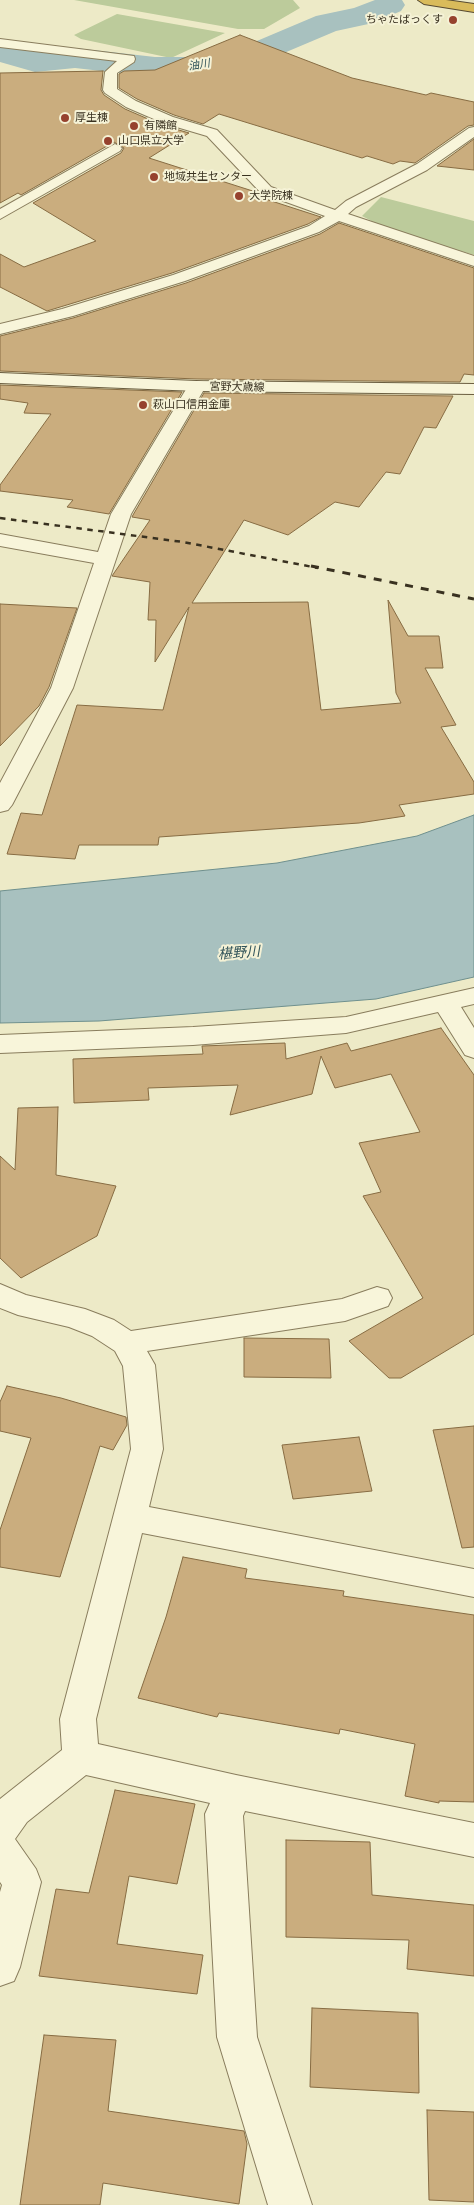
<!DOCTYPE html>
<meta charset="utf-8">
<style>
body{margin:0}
canvas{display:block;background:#edeac7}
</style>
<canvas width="474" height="2205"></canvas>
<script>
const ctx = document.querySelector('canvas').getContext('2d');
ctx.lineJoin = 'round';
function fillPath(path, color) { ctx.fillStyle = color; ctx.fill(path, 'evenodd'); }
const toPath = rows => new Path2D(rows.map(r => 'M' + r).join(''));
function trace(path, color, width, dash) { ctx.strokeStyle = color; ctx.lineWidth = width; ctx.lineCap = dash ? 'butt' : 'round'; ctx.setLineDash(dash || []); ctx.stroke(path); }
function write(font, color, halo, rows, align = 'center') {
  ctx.font = font + ' "Crimson Pro","Noto Sans JP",serif'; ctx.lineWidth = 4; ctx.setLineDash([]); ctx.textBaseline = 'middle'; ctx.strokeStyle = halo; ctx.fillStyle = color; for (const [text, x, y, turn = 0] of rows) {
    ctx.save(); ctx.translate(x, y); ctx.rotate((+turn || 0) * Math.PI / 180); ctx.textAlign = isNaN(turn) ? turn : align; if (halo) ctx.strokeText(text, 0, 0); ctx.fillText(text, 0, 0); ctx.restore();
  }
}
fillPath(toPath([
 [74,0,293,0,300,8,264,29,238,29],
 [117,14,225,33,171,58,81,39,74,35],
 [381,197,474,221,474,255,385,228,362,216]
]), '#bccb9b');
const water = toPath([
 [474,815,474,977,376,999,99,1021,0,1023,0,891,277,863,417,836,474,815]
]);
fillPath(water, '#a8c1bf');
trace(water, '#6f908e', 1);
fillPath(toPath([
 [375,0,402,0,405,5,401,11,373,23,336,31,265,61,189,77,155,77,75,68,35,72,0,62,0,40,35,52,75,48,155,57,189,57,245,46,316,16,354,8,375,0]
]), '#a8c1bf');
const building = toPath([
 [240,35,352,78,426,95,431,93,474,102,474,125,468,126,415,163,400,161,393,164,367,156,362,158,219,114,203,124,174,115,137,99,119,88,119,74,124,71,155,70,240,35],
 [103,71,101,90,104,95,125,109,162,125,189,133,149,158,259,193,260,195,256,196,321,217,308,224,172,273,47,311,0,287,0,254,24,267,96,241,33,203,121,153,124,148,114,142,21,195,18,193,0,203,0,73,103,71],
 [474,139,474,170,437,166,474,139],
 [339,223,474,268,474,375,464,374,460,382,197,379,0,371,0,336,73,318,186,283,320,234,339,223],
 [0,385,182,392,109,514,67,507,73,500,0,491,0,485,51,414,24,413,28,403,0,399,0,385],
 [204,393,453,396,436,428,424,427,400,474,386,472,359,507,335,502,288,535,244,520,192,603,308,602,321,710,401,703,396,693,388,600,408,636,439,636,443,668,425,668,456,725,441,727,474,782,474,794,399,805,405,816,359,823,159,837,158,845,79,845,75,859,7,854,21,813,42,815,77,705,163,710,189,607,155,662,156,620,148,620,150,582,112,576,150,520,132,517,133,515,204,393],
 [0,604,77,608,49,687,39,706,0,746,0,604],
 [441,1028,474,1075,474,1334,401,1378,389,1378,349,1341,423,1298,363,1196,381,1192,359,1143,420,1132,391,1074,335,1088,321,1056,312,1094,230,1115,238,1085,148,1088,149,1100,74,1103,73,1059,203,1054,202,1046,285,1043,286,1059,347,1043,351,1051,441,1028],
 [58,1107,56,1175,116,1186,97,1236,21,1278,0,1258,0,1156,15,1170,18,1108,58,1107],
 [244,1338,329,1339,331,1378,244,1377,244,1338],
 [7,1386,61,1398,126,1417,127,1425,113,1450,100,1446,60,1577,0,1567,0,1530,31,1438,0,1431,0,1402,7,1386],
 [474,1426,474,1547,462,1548,433,1430,474,1426],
 [359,1437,372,1491,293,1499,282,1445,359,1437],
 [183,1557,247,1569,245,1578,344,1591,343,1596,474,1615,474,1802,439,1801,439,1803,405,1796,415,1744,340,1729,339,1734,219,1713,217,1717,138,1698,166,1617,183,1557],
 [115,1790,195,1804,177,1884,129,1876,117,1944,203,1955,197,1994,39,1976,56,1889,89,1893,115,1790],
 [286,1840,370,1842,372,1895,474,1905,474,1976,407,1969,409,1940,286,1937,286,1840],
 [312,2008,418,2013,419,2093,310,2087,312,2008],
 [44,2035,116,2040,108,2111,244,2131,247,2144,239,2204,103,2183,100,2205,20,2205,44,2035],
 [427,2110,474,2112,474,2202,429,2200,427,2110]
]);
fillPath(building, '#caad7e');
trace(building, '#876c43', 1);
const street = toPath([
 [0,39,134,56,135,59,134,62,117,73,117,89,136,101,173,117,217,130,271,187,335,210,346,201,417,164,469,128,474,127,474,137,427,170,356,207,348,214,474,256,474,266,339,221,319,232,185,281,73,316,0,334,0,324,62,309,173,275,309,226,325,216,261,193,207,136,163,123,126,107,105,93,103,90,105,72,117,61,0,47,0,39],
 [115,144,122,148,120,151,0,219,0,209,115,144],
 [197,381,203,382,206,386,131,514,73,688,12,805,8,810,0,812,0,783,51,688,94,563,0,546,0,534,98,552,111,514,188,386,191,382,197,381],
 [474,988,474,1004,461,1007,474,1028,474,1058,465,1055,438,1012,346,1033,193,1045,0,1053,0,1035,193,1027,346,1017,474,988],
 [0,1284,26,1295,85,1309,114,1320,131,1331,342,1299,377,1287,388,1290,392,1298,388,1306,345,1321,147,1351,155,1365,163,1449,149,1507,474,1569,474,1597,142,1533,96,1719,98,1744,236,1775,474,1823,474,1857,245,1811,243,1816,257,2037,312,2205,268,2205,217,2037,205,1814,210,1803,86,1775,27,1822,15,1839,36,1869,41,1882,20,1967,14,1981,0,1986,0,1892,2,1885,0,1882,0,1799,62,1750,60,1719,131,1449,123,1366,115,1351,92,1336,69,1327,18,1315,0,1308,0,1284]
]);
const secondary = toPath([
 [0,373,197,381,474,384,474,394,197,391,0,383,0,373]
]);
const highway = toPath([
 [418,0,446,0,474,4,474,12,424,4,418,0]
]);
trace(street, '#897d5d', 2);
trace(secondary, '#6b5e40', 2);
trace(highway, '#574a31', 2);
fillPath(street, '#f8f5da');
fillPath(secondary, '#f8f5da');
fillPath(highway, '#d9bb5b');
trace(toPath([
 [0,518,183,542,318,568]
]), '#393120', 2.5, [5.5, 5.5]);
trace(toPath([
 [311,566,474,599]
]), '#393120', 3, [8, 8]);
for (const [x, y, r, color] of [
 [453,20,5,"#96422e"],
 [65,118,5,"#96422e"],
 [134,126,5,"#96422e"],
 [108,141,5,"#96422e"],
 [154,177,5,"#96422e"],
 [239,196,5,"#96422e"],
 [143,405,5,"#96422e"]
]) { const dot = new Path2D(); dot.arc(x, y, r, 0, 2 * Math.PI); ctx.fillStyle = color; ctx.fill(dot); trace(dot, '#f5f2d6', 2); }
write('11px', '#393120', '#f5f2d6', [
 ["ちゃたばっくす",443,20,"right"],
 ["厚生棟",75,118],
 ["有隣館",144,126],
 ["山口県立大学",118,141],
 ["地域共生センター",164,177],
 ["大学院棟",249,196],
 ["萩山口信用金庫",153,405]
], 'left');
write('italic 11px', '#305359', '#f5f2d6', [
 ["油川",199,65,-9]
]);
write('11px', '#393120', '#f5f2d6', [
 ["宮野大歳線",237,387,1]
]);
write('italic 14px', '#305359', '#f5f2d6', [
 ["椹野川",239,953,-4]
]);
</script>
